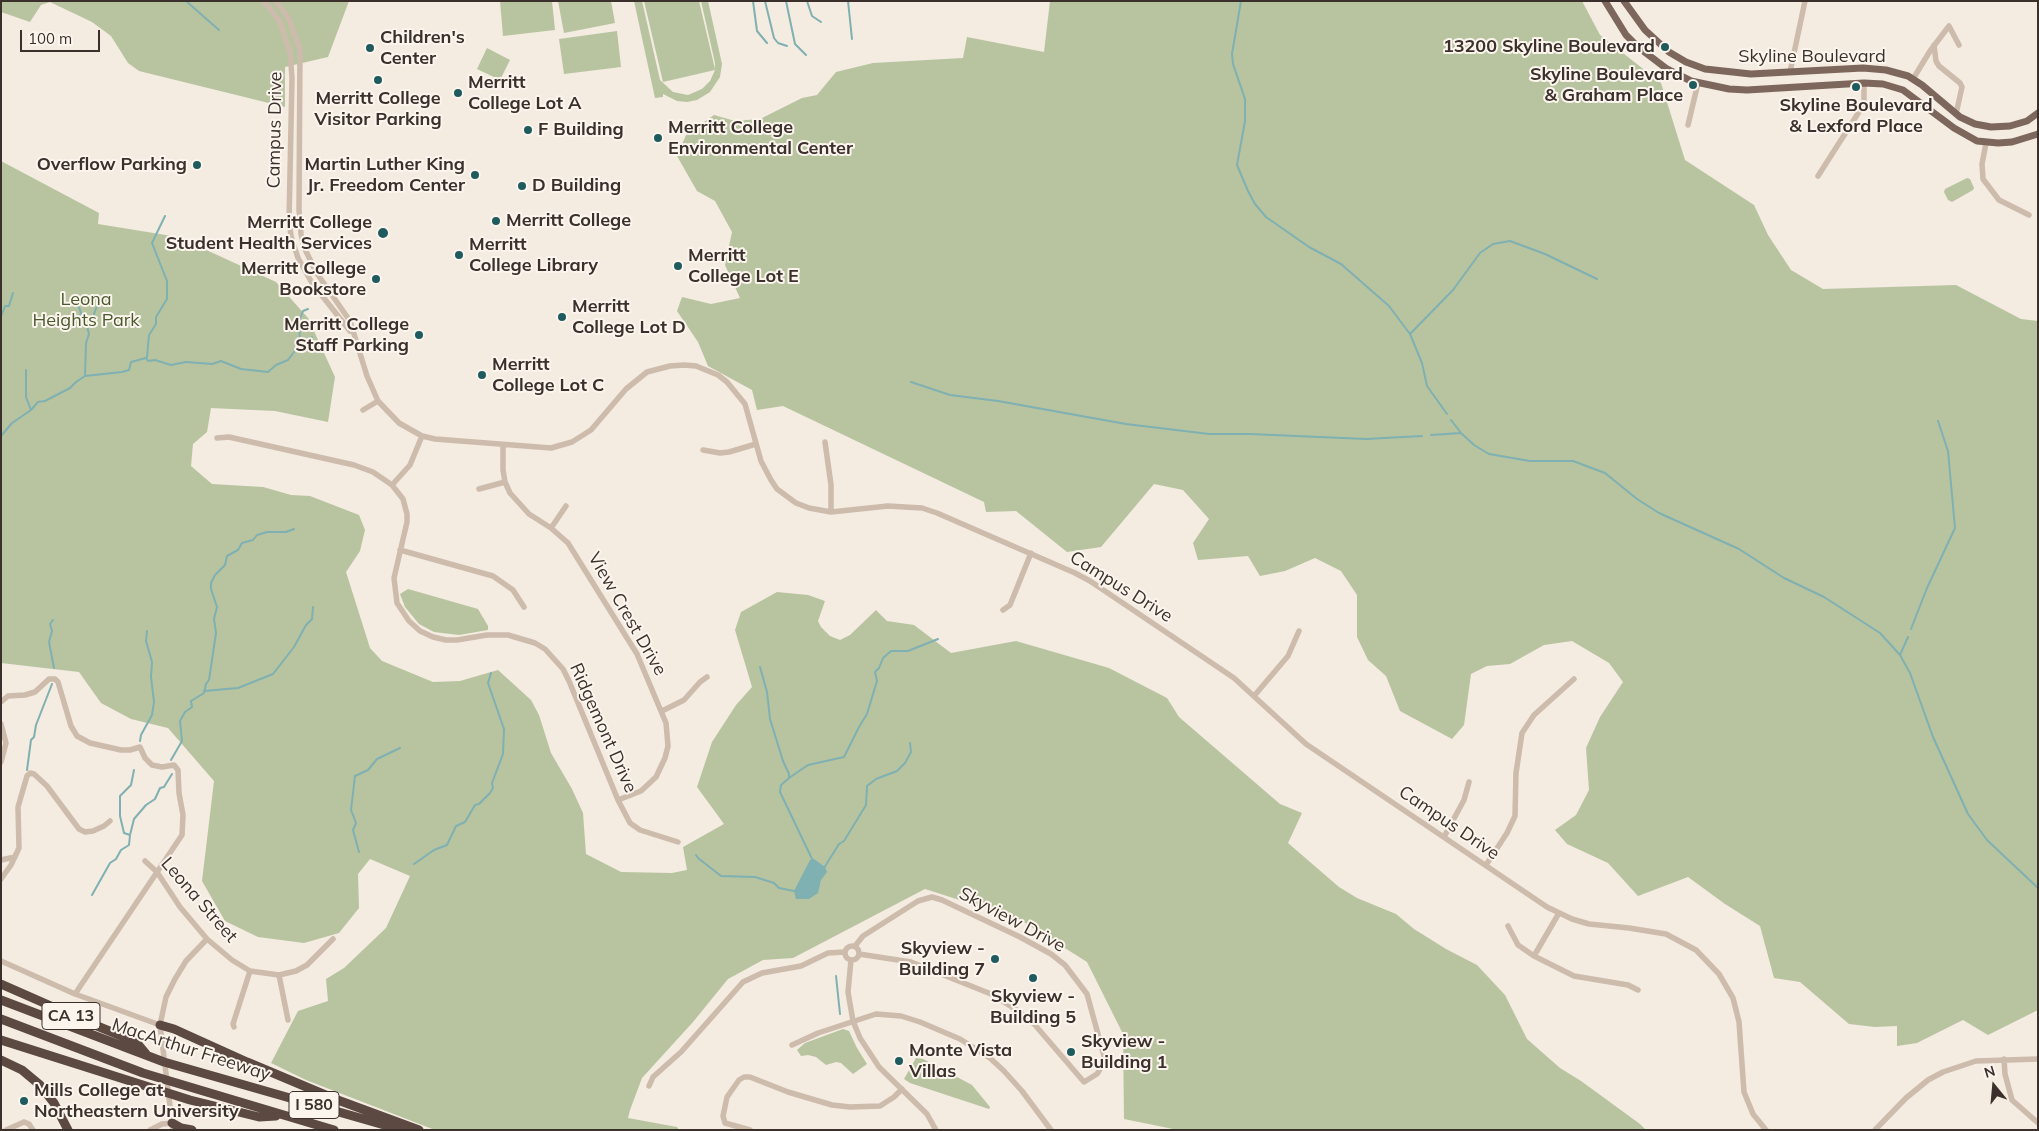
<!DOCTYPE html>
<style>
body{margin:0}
#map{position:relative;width:2039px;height:1131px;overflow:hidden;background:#f4ebe1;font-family:Mulish,sans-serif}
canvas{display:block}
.frame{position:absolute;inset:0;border:2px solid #3b302b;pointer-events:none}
.north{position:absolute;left:1969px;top:1061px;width:50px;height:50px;-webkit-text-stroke:4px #fbf5ee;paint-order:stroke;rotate:343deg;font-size:14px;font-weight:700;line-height:20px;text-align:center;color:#3b302b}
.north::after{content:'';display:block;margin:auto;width:18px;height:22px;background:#3b302b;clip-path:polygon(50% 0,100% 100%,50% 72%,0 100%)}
.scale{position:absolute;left:20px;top:30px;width:80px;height:22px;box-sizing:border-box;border:2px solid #3b302b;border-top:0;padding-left:6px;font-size:15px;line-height:18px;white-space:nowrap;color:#3b302b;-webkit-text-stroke:4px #fbf5ee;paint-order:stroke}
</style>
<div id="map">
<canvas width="2039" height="1131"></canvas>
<div class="frame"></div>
<div class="north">N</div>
<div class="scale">100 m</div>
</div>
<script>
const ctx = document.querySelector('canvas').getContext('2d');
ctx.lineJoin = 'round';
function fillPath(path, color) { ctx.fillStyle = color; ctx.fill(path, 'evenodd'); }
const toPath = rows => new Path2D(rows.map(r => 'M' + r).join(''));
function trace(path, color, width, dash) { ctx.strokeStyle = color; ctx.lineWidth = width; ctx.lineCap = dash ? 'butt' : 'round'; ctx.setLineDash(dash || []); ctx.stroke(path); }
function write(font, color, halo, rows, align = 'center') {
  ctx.font = font + ' Mulish,sans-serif'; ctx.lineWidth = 4; ctx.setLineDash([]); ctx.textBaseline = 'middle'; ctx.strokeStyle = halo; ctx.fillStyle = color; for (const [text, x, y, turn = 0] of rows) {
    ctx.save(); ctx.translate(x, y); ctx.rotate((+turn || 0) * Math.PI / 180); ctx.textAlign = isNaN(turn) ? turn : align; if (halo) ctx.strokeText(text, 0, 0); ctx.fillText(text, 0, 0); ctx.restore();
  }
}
fillPath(toPath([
 [1,1,349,1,328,57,285,67,285,107,139,71,128,63,111,36,92,22,50,2,41,5,30,22,1,12],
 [500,1,552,1,555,30,503,36],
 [558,1,611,1,615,23,564,33],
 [634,1,642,1,660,80,673,92,688,95,702,89,710,81,715,70,663,82,644,1,699,1,715,69,715,63,701,1,708,1,722,64,720,77,710,92,697,100,687,102,677,101,663,94,663,97,655,98],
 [1050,1,1582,1,1600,35,1661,83,1685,160,1754,205,1768,235,1791,270,1823,289,1956,285,2021,319,2038,321,2038,1010,1988,1035,1963,1020,1917,1043,1897,1046,1897,1026,1875,1027,1849,1024,1800,982,1774,978,1760,926,1725,904,1688,877,1638,896,1608,863,1567,844,1555,830,1576,815,1589,790,1586,748,1600,717,1623,682,1609,663,1572,641,1544,645,1510,664,1487,666,1471,674,1464,725,1452,739,1400,711,1386,676,1368,660,1357,637,1357,595,1341,571,1315,558,1285,571,1260,576,1248,556,1198,560,1193,543,1209,519,1183,490,1154,484,1101,547,1067,552,1016,511,986,512,984,502,783,406,757,410,752,390,708,366,698,342,677,311,682,297,711,304,740,298,725,265,732,232,715,201,697,191,677,156,686,135,714,115,735,121,760,119,802,98,817,95,836,72,873,63,963,58,967,37,1044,52],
 [617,31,621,67,564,74,559,39],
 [487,48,510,60,500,80,477,69],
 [1,161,99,213,98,224,178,237,276,282,308,318,335,377,328,422,275,411,211,408,207,432,193,444,191,466,212,484,263,487,291,495,310,496,359,515,365,530,360,551,346,572,370,648,382,661,433,682,460,681,498,670,531,700,539,715,551,753,572,789,583,813,586,854,621,872,672,873,687,870,683,847,724,824,697,787,712,742,736,705,752,687,735,630,741,612,777,592,808,595,825,601,818,621,821,627,830,636,840,640,850,635,876,610,887,621,914,625,951,653,1016,641,1109,668,1167,698,1179,717,1280,804,1302,813,1288,843,1339,887,1357,898,1396,914,1414,929,1446,949,1477,965,1505,995,1527,1039,1560,1068,1581,1081,1640,1124,1646,1130,1178,1130,1124,1119,1123,1034,1087,962,1019,919,925,889,793,958,763,960,728,979,693,1022,642,1078,630,1110,628,1118,677,1127,679,1130,435,1130,306,1080,271,1063,298,1011,328,1001,326,979,344,968,386,928,410,876,370,859,358,874,359,908,339,933,304,943,258,937,225,921,202,881,214,781,168,728,131,719,101,703,79,672,1,663],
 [1967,178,1970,179,1974,188,1973,190,1952,202,1948,200,1944,192,1945,189],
 [408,589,478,609,488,626,488,630,459,635,434,632,419,624,405,607,400,594],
 [843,1029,849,1031,857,1048,867,1064,853,1074,841,1063,836,1062,826,1065,816,1057,808,1055,801,1056,797,1050,805,1043],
 [916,1058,923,1059,972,1085,990,1107,989,1109,910,1083,904,1079]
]), '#b8c4a0');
fillPath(toPath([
 [814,859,825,867,827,872,821,880,818,893,809,899,796,899,794,891,810,860]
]), '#7fb0b2');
trace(toPath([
 [186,1,219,30],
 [753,1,757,31,767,43],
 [765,1,774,38,778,43,787,46],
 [786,1,795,44,806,55],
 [807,1,812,16,821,22],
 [848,1,852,39],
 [1241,1,1232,54,1233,64,1245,99,1245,121,1237,165,1248,191,1255,204,1266,217,1309,247,1341,264,1389,306,1410,334,1422,363,1427,386,1447,414],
 [76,299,81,313,79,317,82,323,87,326,89,334,86,343,85,376],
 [1,317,5,306,9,306,13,293],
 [88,326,93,317,98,303],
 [1410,334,1453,290,1480,253,1493,244,1510,241,1545,254,1597,279],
 [300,342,299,321,303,311,308,309],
 [147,357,149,335,156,324,156,317,167,299,167,281,152,243,165,216],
 [26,370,26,397,31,410],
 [911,382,950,395,998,401,1126,424,1209,434,1250,434,1366,439,1422,436],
 [1451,420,1461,433,1474,445,1489,454,1530,461,1573,461,1605,473,1637,499,1659,513,1739,549,1784,578,1824,597,1880,633,1900,655,1910,673,1933,737,1968,814,1987,840,2038,888],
 [1431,435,1461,433],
 [1,436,12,423,31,410,38,402,45,401,70,388,76,382,85,376,122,372,129,370,131,362,146,358,148,361,155,360,171,365,186,362,212,364,221,361,241,369,268,372,276,365,288,360,300,344,312,337],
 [53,620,50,624,52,631,49,642,54,668],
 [1911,629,1927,588,1955,528,1948,451,1938,421],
 [1900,655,1908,637],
 [760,667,767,692,770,719,783,761,789,774,789,778,781,785,780,792,813,861],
 [204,691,238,688,273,674,294,647,306,625,312,619,313,607],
 [140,741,141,735,152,715,154,702,151,677,152,662,146,641,147,631],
 [171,760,182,741,180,721,185,712,192,707,191,701,204,693,206,684,209,680,216,633,214,619,217,607,211,589,211,583,215,575,225,565,227,556,238,550,242,543,253,540,257,535,267,532,286,532,294,529],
 [27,770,31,740,34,737,36,725,52,684],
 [789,778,808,765,844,757,859,727,867,714,877,681,875,672,879,668,883,658,891,651,908,651,938,639],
 [130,835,134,819,146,805,155,799,160,788,164,787,172,774],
 [359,852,353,830,356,823,351,810,355,776,368,770,377,759,400,748],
 [696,855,698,858,721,876,755,877,774,883,779,888,794,891],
 [414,864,434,850,447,845,456,826,465,822,475,805,479,804,490,793,493,788,492,783,503,754,504,729,488,683,491,673],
 [824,868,839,844,844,841,866,805,867,786,876,779,897,771,905,763,911,752,910,743],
 [92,895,110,863,116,859,121,850,129,845,130,835,124,833,120,816,120,796,131,785,134,770],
 [836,976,840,1014]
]), '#7fb0b2', 2);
trace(toPath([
 [264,1,280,22,290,52,292,78,289,221,291,236,298,258,312,283,350,331],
 [276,1,289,19,300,50,299,210,301,234,304,247,316,272,350,321,367,376,378,401,399,423,422,436,435,439,551,448,572,442,591,430,626,389,647,372,670,366,684,365,696,366,718,375,727,382,745,404,761,461,771,480,777,489,796,503,809,508,831,512,888,506,922,508,937,513,1075,573,1090,581,1234,678,1306,744,1547,907,1572,919,1589,924,1629,928,1666,934,1696,950,1719,974,1733,998,1739,1022,1744,1092,1753,1114,1766,1130],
 [1934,45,1936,61,1939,66,1960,83,1962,87,1956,114],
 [1790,72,1805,1],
 [1913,79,1930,51,1949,26,1959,45],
 [1688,125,1698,83],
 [1986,143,1982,164,1983,179,1999,200,2029,215],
 [1818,176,1864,104,1864,83],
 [363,410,378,401],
 [217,438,229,437,354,465,373,472,392,485,403,499,407,514,407,522,394,578,397,603,409,621,420,631,433,637,446,640,457,640,487,635,508,635,535,643,545,649,563,669,569,681,618,800,630,823,640,830,678,842],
 [825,442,831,485,831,512],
 [503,446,503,470,505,482,510,493,529,514,551,528,568,543,637,654,666,723,668,746,665,758,656,777,641,791,618,800],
 [703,450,720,453,729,452,756,444],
 [392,485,410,465,422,436],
 [479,489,505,482],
 [551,528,566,506],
 [400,550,493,576,513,590,524,607],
 [1003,610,1010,605,1031,553],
 [1254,696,1288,656,1299,631],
 [1,702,8,696,25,695,35,692,49,679,55,679,58,682,71,726,77,736,90,743,121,750,130,750,140,747,145,758,152,765,162,767,174,765,178,770,179,793,183,815,182,835,75,994],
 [662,711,684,700,700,682,707,677],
 [1,724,6,743,1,762],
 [1444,837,1464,800,1469,782],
 [1,860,15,857],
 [145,861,157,872,180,907,207,939,232,960,250,971,279,975,296,971,307,965,333,939],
 [1486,865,1507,833,1515,816,1516,773,1522,733,1534,715,1574,679],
 [1,879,11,865,19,848,18,807,27,776,30,773,34,774,47,786,79,829,85,832,93,831,104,826,110,821],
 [1559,913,1534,956,1574,976,1628,985,1638,990],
 [1508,926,1518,945,1534,956],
 '845 953a7 7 0 1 1 14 0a7 7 0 1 1-14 0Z',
 [855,946,863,936,918,901,932,897,942,900,1020,937,1051,954,1065,965,1087,994,1104,1056,1102,1066,1097,1074,1084,1082,1035,1025,1020,1012,991,994,911,962,859,954],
 [851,960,848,992,853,1021,860,1038,879,1067,927,1114,936,1130],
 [1,961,75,994,160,1025],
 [279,975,288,1020],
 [234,1027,233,1024,250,971],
 [792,1045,818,1033,876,1014,901,1016,920,1022,960,1039,990,1058,1004,1071,1022,1091,1051,1130],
 [2004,1059,2005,1074,2012,1100,2038,1123],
 [649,1086,653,1077,681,1052,743,982,762,973,801,966,828,953,845,952],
 [6,1130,24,1122,29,1124,33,1130],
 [150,1130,162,1124,172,1123],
 [173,1130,160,1025,166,997,175,979,186,961,207,939],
 [750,1130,725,1123,723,1116,727,1097,739,1080,744,1077,750,1077,788,1092,832,1105,850,1107,880,1106,894,1097,902,1089],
 [1875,1130,1906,1098,1928,1080,1943,1072,1976,1061,2038,1059]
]), '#cdbbac', 5.5);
trace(toPath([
 [1605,1,1626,35,1638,47,1667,69,1691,81,1729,89,1747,90,1864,83,1883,84,1903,90,1954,128,1977,141,1998,143,2012,142,2038,134],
 [1624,1,1645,30,1669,52,1686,62,1705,69,1751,74,1863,68,1886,70,1908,76,1922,85,1960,117,1975,124,1991,127,2010,126,2027,121,2038,113]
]), '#7d675c', 7);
trace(toPath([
 [1,984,85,1021,136,1042,146,1054],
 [1,1000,164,1062,402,1130],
 [1,1019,143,1073,334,1130],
 [160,1025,174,1029,247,1062,335,1099,419,1130],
 [1,1040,190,1100,259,1117,276,1116],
 [1,1060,22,1070,40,1085,54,1103,68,1130],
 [172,1123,181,1128,192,1130]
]), '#5c4a42', 9);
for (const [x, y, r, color] of [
 [1665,47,5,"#1f5a5e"],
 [370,48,5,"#1f5a5e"],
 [378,80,5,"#1f5a5e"],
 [1693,85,5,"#1f5a5e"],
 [1856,87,5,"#1f5a5e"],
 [458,93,5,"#1f5a5e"],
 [528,130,5,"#1f5a5e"],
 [658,138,5,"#1f5a5e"],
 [197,165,5,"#1f5a5e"],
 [475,175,5,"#1f5a5e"],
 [522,186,5,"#1f5a5e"],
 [496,221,5,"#1f5a5e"],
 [383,233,6,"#1f5a5e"],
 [459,255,5,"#1f5a5e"],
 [678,266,5,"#1f5a5e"],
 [376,279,5,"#1f5a5e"],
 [562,317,5,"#1f5a5e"],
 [419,335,5,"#1f5a5e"],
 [482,375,5,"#1f5a5e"],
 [995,959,5,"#1f5a5e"],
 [1033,978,5,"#1f5a5e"],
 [1071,1052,5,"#1f5a5e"],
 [899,1061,5,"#1f5a5e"],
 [24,1101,5,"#1f5a5e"]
]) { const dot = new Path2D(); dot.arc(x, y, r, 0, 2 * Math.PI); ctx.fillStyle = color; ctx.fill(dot); trace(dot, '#fbf5ee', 2); }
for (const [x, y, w] of [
 [71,1016,58],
 [314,1105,50]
]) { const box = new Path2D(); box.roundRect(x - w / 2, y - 13.5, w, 27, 4); ctx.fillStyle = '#fbf5ee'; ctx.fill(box); trace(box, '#3b302b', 1); }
write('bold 16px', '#3b302b', null, [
 ["CA 13",71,1016],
 ["I 580",314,1105]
]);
write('bold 18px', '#3b302b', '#fbf5ee', [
 ["Children's",380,38],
 ["Center",380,59],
 ["13200 Skyline Boulevard",1655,47,"right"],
 ["Skyline Boulevard",1683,75,"right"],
 ["& Graham Place",1683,96,"right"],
 ["Merritt",468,83],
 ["College Lot A",468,104],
 ["Merritt College",378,99,"center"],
 ["Visitor Parking",378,120,"center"],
 ["Skyline Boulevard",1856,106,"center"],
 ["& Lexford Place",1856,127,"center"],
 ["Merritt College",668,128],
 ["Environmental Center",668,149],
 ["F Building",538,130],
 ["Overflow Parking",187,165,"right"],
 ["Martin Luther King",465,165,"right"],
 ["Jr. Freedom Center",465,186,"right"],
 ["D Building",532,186],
 ["Merritt College",506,221],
 ["Merritt College",372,223,"right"],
 ["Student Health Services",372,244,"right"],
 ["Merritt",469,245],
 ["College Library",469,266],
 ["Merritt",688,256],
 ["College Lot E",688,277],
 ["Merritt College",366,269,"right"],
 ["Bookstore",366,290,"right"],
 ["Merritt",572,307],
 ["College Lot D",572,328],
 ["Merritt College",409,325,"right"],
 ["Staff Parking",409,346,"right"],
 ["Merritt",492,365],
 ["College Lot C",492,386],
 ["Skyview -",985,949,"right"],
 ["Building 7",985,970,"right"],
 ["Skyview -",1033,997,"center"],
 ["Building 5",1033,1018,"center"],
 ["Skyview -",1081,1042],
 ["Building 1",1081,1063],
 ["Monte Vista",909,1051],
 ["Villas",909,1072],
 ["Mills College at",34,1091],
 ["Northeastern University",34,1112]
], 'left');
write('18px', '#3b302b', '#fbf5ee', [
 ["Skyline Boulevard",1812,57],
 ["Campus Drive",275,130,-89],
 ["Campus Drive",1121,587,32],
 ["View Crest Drive",627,614,60],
 ["Ridgemont Drive",603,728,66],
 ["Campus Drive",1449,823,34],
 ["Leona Street",199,900,49],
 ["Skyview Drive",1012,920,28],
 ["MacArthur Freeway",191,1050,18]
]);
write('18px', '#4a5a2e', '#fbf5ee', [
 ["Leona",86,300],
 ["Heights Park",86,321]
]);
</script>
